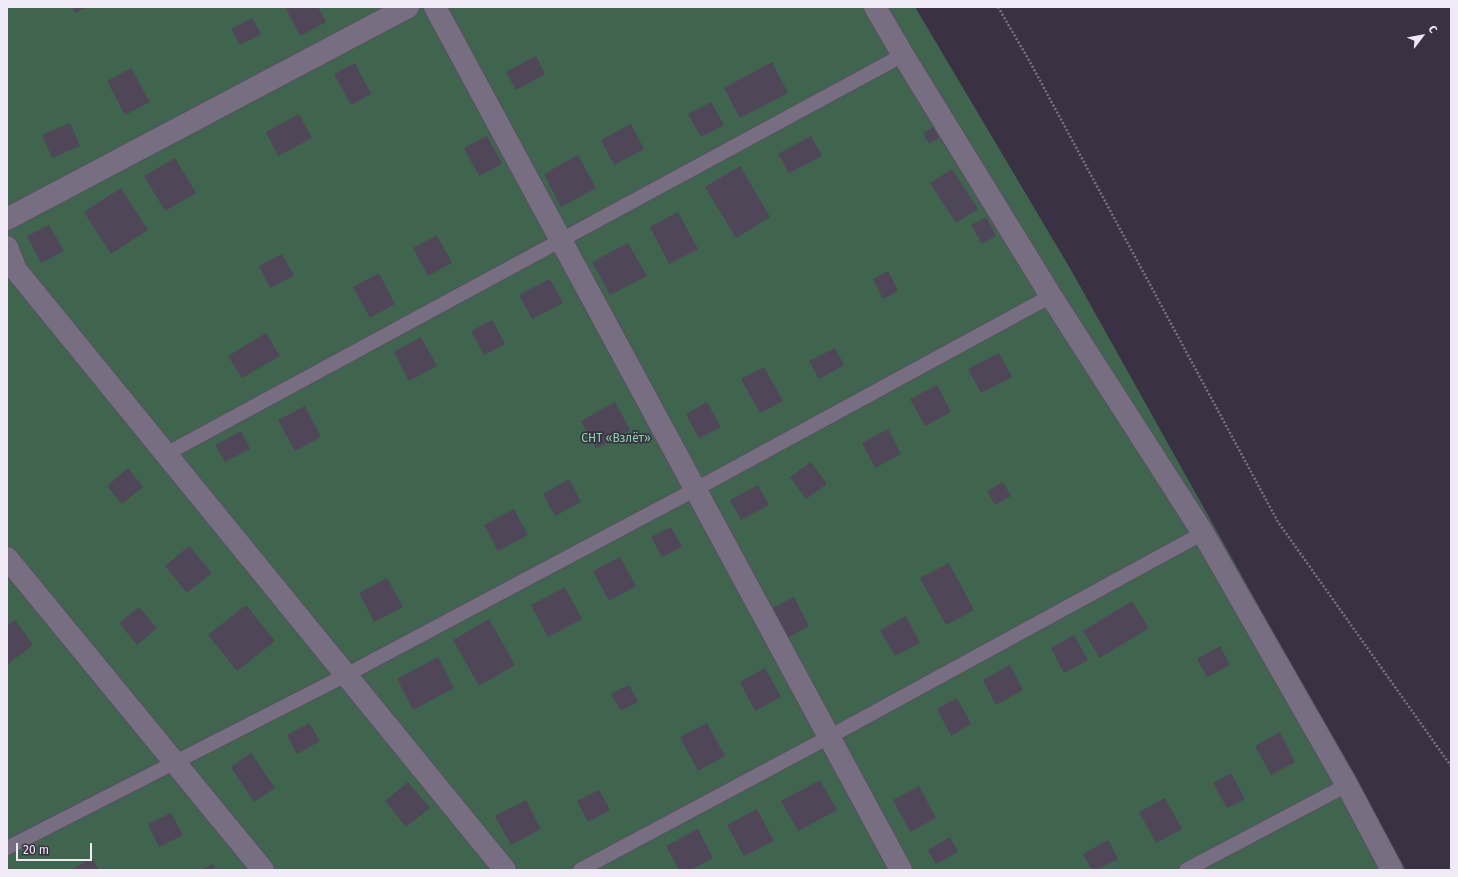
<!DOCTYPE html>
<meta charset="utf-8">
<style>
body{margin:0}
#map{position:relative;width:1458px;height:877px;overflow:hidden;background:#3a3242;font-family:"Fira Sans",sans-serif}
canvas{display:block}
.frame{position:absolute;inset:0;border:8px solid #efeaf5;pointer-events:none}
.north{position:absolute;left:1402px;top:16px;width:40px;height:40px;-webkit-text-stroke:3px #3a3242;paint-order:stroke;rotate:58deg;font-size:11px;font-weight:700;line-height:16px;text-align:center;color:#efeaf5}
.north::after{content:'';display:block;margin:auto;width:14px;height:18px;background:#efeaf5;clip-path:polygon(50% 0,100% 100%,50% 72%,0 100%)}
.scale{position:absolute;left:16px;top:843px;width:76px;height:18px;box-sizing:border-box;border:2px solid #efeaf5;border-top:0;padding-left:5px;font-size:12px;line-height:14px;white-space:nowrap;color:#efeaf5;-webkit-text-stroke:3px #3a3242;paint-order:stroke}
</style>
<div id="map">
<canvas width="1458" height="877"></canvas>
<div class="frame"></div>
<div class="north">С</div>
<div class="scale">20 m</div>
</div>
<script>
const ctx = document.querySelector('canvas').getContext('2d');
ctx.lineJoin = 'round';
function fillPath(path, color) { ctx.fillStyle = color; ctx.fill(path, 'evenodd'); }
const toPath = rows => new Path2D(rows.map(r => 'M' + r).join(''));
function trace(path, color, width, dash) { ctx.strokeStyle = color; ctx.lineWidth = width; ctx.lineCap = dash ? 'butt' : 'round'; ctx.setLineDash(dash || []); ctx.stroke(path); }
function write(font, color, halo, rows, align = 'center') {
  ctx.font = font + ' "Fira Sans",sans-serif'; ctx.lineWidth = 3.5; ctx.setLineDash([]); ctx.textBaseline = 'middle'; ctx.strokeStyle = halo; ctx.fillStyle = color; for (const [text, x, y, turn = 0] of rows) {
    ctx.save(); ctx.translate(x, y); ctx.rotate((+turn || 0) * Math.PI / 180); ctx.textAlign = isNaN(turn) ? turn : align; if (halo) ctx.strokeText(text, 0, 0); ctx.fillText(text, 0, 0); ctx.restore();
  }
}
fillPath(toPath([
 [7,7,915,7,1071,270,1406,870,7,870]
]), '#40654f');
fillPath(toPath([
 [72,7,87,7,75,13],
 [285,7,318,7,326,22,300,36],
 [252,18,261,34,240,45,231,29],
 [536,56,545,74,516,90,506,72],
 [772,62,788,93,740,118,724,88],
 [355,63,371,94,351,105,334,74],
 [131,68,150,102,125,115,107,81],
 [711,102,724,125,701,137,688,114],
 [299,114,312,138,278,156,266,132],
 [70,123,80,146,52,158,42,135],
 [631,124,644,149,614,165,601,140],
 [933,127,939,138,929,144,923,133],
 [487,136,502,164,479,176,464,148],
 [811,136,822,156,789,173,778,154],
 [578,155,596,188,561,207,544,174],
 [175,158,196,193,165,211,144,176],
 [740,166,770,217,736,238,705,187],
 [952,169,978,209,956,223,930,183],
 [121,188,148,230,111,254,84,212],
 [678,212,698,249,669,264,650,227],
 [986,217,996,236,982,244,971,225],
 [49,225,64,251,41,263,27,236],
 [437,235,452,263,428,276,413,248],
 [628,243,647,276,610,295,592,262],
 [282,254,294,276,270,288,259,266],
 [888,271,898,291,883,299,873,279],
 [379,273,395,304,370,318,353,287],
 [550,279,563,303,532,319,519,295],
 [492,320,505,344,484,355,471,331],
 [266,333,280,356,242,378,228,356],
 [421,337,437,366,409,381,394,352],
 [835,348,844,365,819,379,809,361],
 [999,353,1012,377,981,393,968,369],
 [764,367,783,401,760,413,741,379],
 [937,385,951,412,925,426,910,399],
 [615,402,630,430,596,449,581,421],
 [707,402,721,427,699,438,686,414],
 [305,406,321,437,295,451,278,420],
 [888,429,901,454,875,468,862,443],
 [241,431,250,449,225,462,215,445],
 [811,462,827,484,806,499,790,477],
 [128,468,143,487,122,504,107,486],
 [569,479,581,502,555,516,543,494],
 [1003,482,1011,496,995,505,987,491],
 [758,485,769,505,741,520,730,500],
 [514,509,528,535,498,551,484,525],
 [671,527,682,547,662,557,651,537],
 [189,546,212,573,187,593,165,566],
 [620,557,636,586,609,601,593,571],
 [949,563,974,610,946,625,920,578],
 [387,578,403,607,374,622,359,593],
 [565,587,582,619,548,637,531,605],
 [794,597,809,626,787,638,771,609],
 [1132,601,1149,628,1100,658,1083,631],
 [246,605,275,641,237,671,208,635],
 [139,607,157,628,137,645,119,623],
 [906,616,920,643,895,656,880,630],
 [489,619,515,665,479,686,453,640],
 [15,620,33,645,8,664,7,626],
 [1074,635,1088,660,1064,673,1051,648],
 [1220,646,1230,665,1207,677,1197,659],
 [438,657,454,688,413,710,397,679],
 [1010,665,1023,690,996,705,983,680],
 [765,668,781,697,755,711,740,682],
 [629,685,638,702,621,711,611,694],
 [957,698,971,724,951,736,937,709],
 [309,723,320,741,297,754,287,735],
 [707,723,725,756,698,771,680,737],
 [1280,732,1295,762,1271,775,1255,746],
 [251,753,275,788,254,802,231,767],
 [1231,773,1245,799,1227,808,1213,783],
 [820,780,837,810,798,831,781,801],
 [408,782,430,808,406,827,385,801],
 [919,786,936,818,910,832,893,800],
 [599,790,610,810,588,822,577,801],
 [1165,798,1182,829,1156,843,1139,812],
 [526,800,541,829,511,845,495,816],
 [757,809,774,841,744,856,727,825],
 [171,813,183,835,159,847,148,824],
 [698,829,713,858,691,870,679,870,666,846],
 [950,837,958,852,936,864,928,850],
 [1108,840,1118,859,1097,870,1092,870,1083,854],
 [92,858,99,870,71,870],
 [213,864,216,870,201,870]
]), '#4f4658');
const lane = toPath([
 [166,454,903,55],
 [7,848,346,675,696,489,1051,296],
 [580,870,829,737,1203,533],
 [1186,870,1347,785]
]);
const street = toPath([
 [435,7,901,870],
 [875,7,903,55,1051,296,1203,533,1347,785,1392,870],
 [7,219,408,7],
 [7,247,16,270,505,870],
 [7,558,263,870]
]);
trace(lane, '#57505e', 16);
trace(street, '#57505e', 24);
trace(toPath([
 [998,7,1030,62,1278,522,1451,766]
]), '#7a7381', 2.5, [2, 2]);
trace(lane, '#776e81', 14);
trace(street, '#776e81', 22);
write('12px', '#86d7a7', '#3a3242', [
 ["СНТ «Взлёт»",616,439]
]);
</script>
